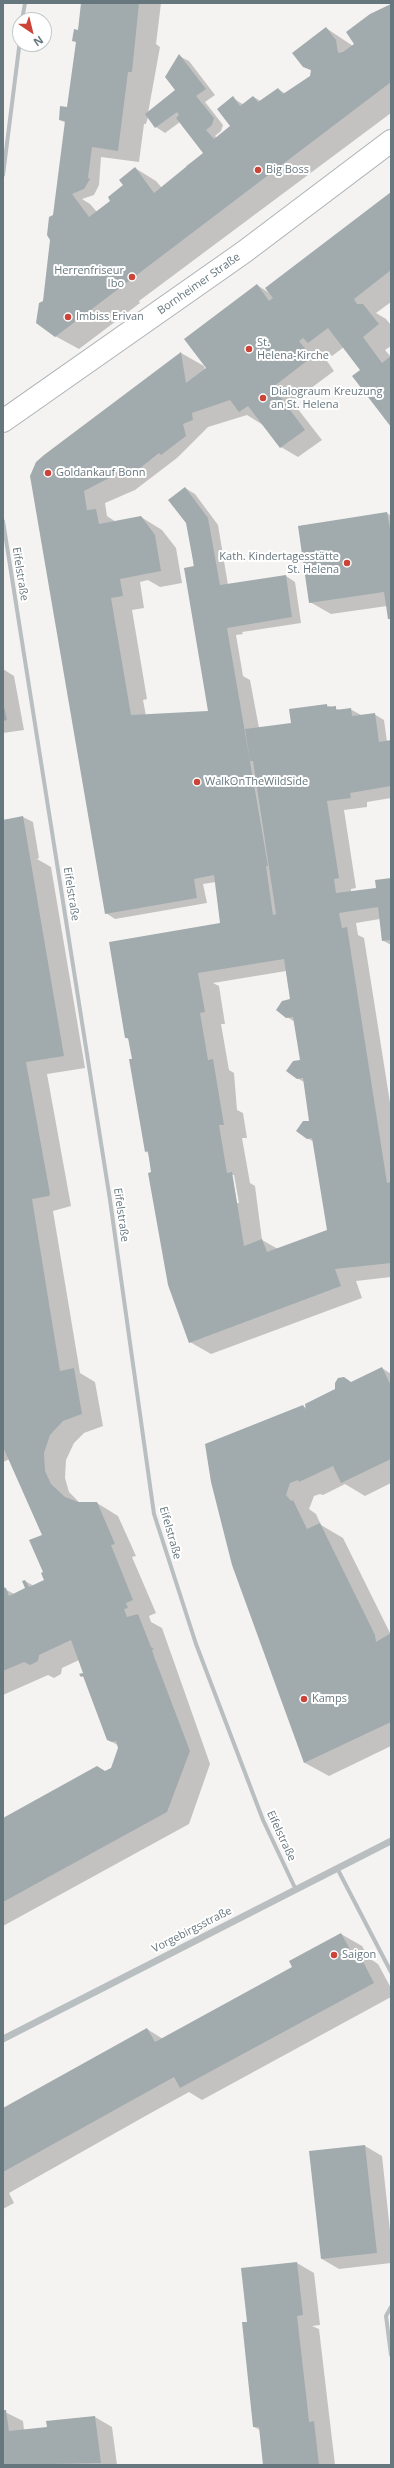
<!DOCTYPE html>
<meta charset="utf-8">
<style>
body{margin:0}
#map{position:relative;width:394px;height:2468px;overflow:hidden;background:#f4f3f1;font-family:"Open Sans",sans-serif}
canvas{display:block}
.frame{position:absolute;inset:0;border:4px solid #67777e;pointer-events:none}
.north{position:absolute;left:12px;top:12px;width:40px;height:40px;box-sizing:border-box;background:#fff;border:1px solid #c2c9cb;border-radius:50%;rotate:145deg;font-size:11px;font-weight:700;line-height:16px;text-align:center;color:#67777e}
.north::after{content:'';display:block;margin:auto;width:14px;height:18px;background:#cc4438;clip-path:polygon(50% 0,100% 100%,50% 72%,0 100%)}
</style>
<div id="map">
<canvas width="394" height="2468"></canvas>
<div class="frame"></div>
<div class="north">N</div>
</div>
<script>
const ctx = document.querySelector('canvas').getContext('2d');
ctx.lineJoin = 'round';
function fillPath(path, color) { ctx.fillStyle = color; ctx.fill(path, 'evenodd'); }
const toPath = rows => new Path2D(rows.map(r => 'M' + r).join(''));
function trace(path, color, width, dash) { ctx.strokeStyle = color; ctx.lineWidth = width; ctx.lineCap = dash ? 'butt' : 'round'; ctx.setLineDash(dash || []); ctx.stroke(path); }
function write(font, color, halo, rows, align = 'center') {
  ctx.font = font + ' "Open Sans",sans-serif'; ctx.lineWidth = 4; ctx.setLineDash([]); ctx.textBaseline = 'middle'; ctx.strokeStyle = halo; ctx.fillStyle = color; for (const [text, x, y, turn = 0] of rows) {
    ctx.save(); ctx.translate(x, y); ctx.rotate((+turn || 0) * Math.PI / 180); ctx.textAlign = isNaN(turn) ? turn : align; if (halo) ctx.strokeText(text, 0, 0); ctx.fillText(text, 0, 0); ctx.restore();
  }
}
fillPath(toPath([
 [83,3,161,3,156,44,160,47,148,113,177,90,179,56,189,61,215,95,205,102,223,125,221,131,215,136,217,138,231,126,233,98,244,105,254,97,262,102,278,89,286,94,311,77,312,71,303,66,326,28,353,46,391,5,391,113,139,301,140,303,79,349,55,336,44,302,66,123,60,120,68,108],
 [148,117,156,127,165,133,180,122,204,153,186,166,190,172,162,188,156,181,135,168,125,186,111,202,97,212,90,204,82,199,94,195,99,185,101,157,139,162,144,124,146,124],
 [391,193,391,302,376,313,386,319,391,325,391,346,385,350,391,357,391,425,361,370,344,347,332,356,325,352,322,354,334,371,295,400,299,406,297,408,322,440,298,457,281,447,263,425,247,415,208,427,177,458,135,490,105,503,107,516,116,522,141,517,162,530,176,548,182,583,160,587,148,580,140,582,144,608,132,610,147,699,143,700,146,716,210,712,185,488,195,494,218,525,228,585,286,576,295,582,301,623,242,632,243,634,236,635,243,676,250,680,259,728,291,724,326,705,340,710,350,709,363,716,374,714,384,720,387,742,391,741,391,798,367,802,367,807,344,810,356,888,351,889,351,892,377,889,391,879,391,945,382,940,380,919,356,923,358,935,364,938,391,1109,391,1277,356,1281,362,1298,211,1354,190,1342,148,1153,146,1151,133,1060,129,1039,126,1038,221,924,216,882,203,884,207,903,115,919,106,913,77,432,181,353,204,366,205,370,257,285,271,294],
 [286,971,291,1000,287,1017,295,1022,301,1061,297,1078,304,1082,310,1121,307,1138,314,1142,328,1230,278,1249,262,1240,255,1186,250,1183,242,1138,247,1138,243,1113,237,1110,234,1073,229,1070,221,1024,225,1024,219,986,213,983],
 [232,1175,234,1175,239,1203,237,1203],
 [387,513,391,516,391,620,389,619,387,606,331,614,310,602,300,526],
 [3,669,14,676,24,730,3,733],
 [23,817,33,822,39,858,37,859,51,867,85,1068,47,1074,71,1206,53,1211,80,1373,95,1382,103,1426,84,1433,74,1443,66,1460,65,1478,69,1492,80,1503,97,1503,118,1516,136,1556,132,1557,156,1613,149,1616,151,1622,162,1628,210,1764,189,1824,3,1926,3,1819,112,1768,119,1746,107,1739,85,1678,82,1676,84,1673,79,1660,62,1668,61,1674,54,1678,48,1675,3,1695,3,1588,14,1594,27,1589,25,1581,34,1586,45,1580,43,1535,10,1459,3,1462,3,820],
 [382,1368,391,1374,391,1483,365,1496,345,1484,323,1495,320,1494,314,1496,309,1509,316,1514,321,1525,343,1538,391,1635,391,1746,329,1776,305,1763,233,1565,303,1406,306,1408],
 [341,1934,362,1946,369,1958,378,1964,391,1988,391,1997,202,2100,189,2092,149,2114,9,2193,14,2203,3,2209,3,2110,147,2029,163,2039,293,1967],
 [365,2146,382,2156,391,2240,391,2263,339,2269,322,2259],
 [297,2263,314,2273,320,2325,312,2326,319,2329,335,2465,264,2465,260,2430,254,2427,248,2322],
 [3,2411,23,2421,24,2430,48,2428,95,2417,112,2427,117,2465,3,2465]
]), '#0003');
fillPath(toPath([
 [81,3,139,3,132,72,128,72,118,151,92,147,88,178,90,179,84,189,72,194,89,217,110,201,108,197,123,185,119,180,135,167,154,193,203,153,176,118,179,115,177,112,155,128,145,114,175,90,165,77,179,54,206,89,196,96,214,118,212,125,206,130,214,139,230,126,217,109,233,96,240,106,253,96,258,102,278,88,283,94,310,76,311,70,303,67,292,53,326,27,336,40,338,53,343,52,354,44,346,32,370,14,391,4,391,82,55,337,36,323,39,303,43,301,50,240,47,235,49,217,53,215,65,121,59,120,60,106,67,107,76,42,72,41,74,29,78,30],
 [391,192,391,270,354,299,357,304,363,304,379,324,363,337,382,363,391,356,391,427,352,376,360,370,328,328,308,343,303,338,299,341,312,357,273,387,305,430,280,448,248,406,239,412,230,400,192,413,193,420,183,424,186,436,161,455,159,453,130,476,124,468,111,477,84,491,87,510,96,509,99,524,141,516,155,535,161,571,120,579,123,596,111,598,131,715,208,711,184,568,194,566,186,523,168,500,185,487,208,518,220,585,286,575,292,617,227,628,268,866,266,866,273,915,276,914,253,761,250,761,245,729,291,723,289,709,327,704,327,707,336,706,336,710,351,708,352,716,375,713,379,742,391,740,391,786,350,793,351,798,327,801,339,878,334,879,336,893,376,888,375,880,391,878,391,940,382,941,378,907,339,913,342,928,347,927,387,1183,391,1182,391,1263,335,1269,341,1286,189,1343,168,1285,148,1173,151,1172,148,1151,145,1152,129,1059,132,1059,128,1038,125,1038,109,942,220,923,214,875,194,879,197,898,105,914,30,476,36,462,44,455,181,352,186,383,206,368,184,339,257,284,269,301,273,298,265,288],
 [284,959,290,999,282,1001,276,1010,286,1018,293,1017,300,1060,293,1061,286,1071,297,1079,303,1078,309,1121,303,1121,296,1131,307,1139,312,1138,327,1230,267,1252,262,1239,244,1246,232,1172,227,1173,219,1125,224,1125,213,1059,208,1060,200,1013,205,1012,198,973],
 [387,512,391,534,391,619,388,619,384,592,309,603,298,526],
 [3,702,7,720,3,721],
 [23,816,64,1056,26,1062,50,1194,49,1196,32,1199,60,1371,74,1368,82,1414,63,1421,50,1435,44,1453,45,1471,51,1484,65,1497,78,1502,97,1502,115,1544,111,1545,133,1600,126,1603,128,1608,124,1609,127,1617,138,1614,151,1647,154,1649,152,1650,155,1659,190,1751,167,1812,3,1902,3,1818,97,1766,105,1771,111,1768,118,1748,116,1741,112,1742,107,1740,83,1676,81,1677,79,1674,83,1673,71,1640,39,1655,38,1661,30,1665,24,1662,3,1671,3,1587,6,1588,9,1596,25,1588,22,1581,25,1580,29,1587,44,1580,41,1573,43,1572,29,1540,42,1535,3,1447,3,820],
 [382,1367,391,1386,391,1459,341,1483,333,1466,299,1482,298,1480,290,1483,286,1495,291,1501,293,1500,307,1529,320,1523,375,1635,376,1642,391,1633,391,1722,304,1763,232,1565,211,1482,205,1444,303,1405,306,1410,305,1404,335,1389,335,1383,338,1378,344,1377,351,1382],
 [341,1933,352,1953,357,1950,374,1983,180,2088,174,2077,3,2172,3,2108,147,2028,155,2042,292,1967,289,1961],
 [365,2145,377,2253,321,2259,309,2151],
 [297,2262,303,2315,297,2316,306,2394,309,2422,314,2421,319,2465,263,2465,259,2427,253,2427,242,2322,247,2322,241,2268],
 [3,2410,6,2410,9,2431,47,2427,46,2421,95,2416,101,2463,3,2465]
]), '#a1aaad');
const secondary = toPath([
 [3,421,244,252,391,141]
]);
trace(secondary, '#acb2b5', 24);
trace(toPath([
 [22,20,25,3],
 [3,175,20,40],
 [3,521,110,1200,154,1514,196,1644,263,1820,296,1890],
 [337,1868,391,1972],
 [391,2307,386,2316,391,2355]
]), '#b9bec0', 4);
trace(toPath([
 [3,2039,391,1841]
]), '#b9bec0', 7);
trace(secondary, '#fff', 22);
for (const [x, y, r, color] of [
 [258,170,4,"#cc4438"],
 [132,277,4,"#cc4438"],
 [68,317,4,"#cc4438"],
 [249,349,4,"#cc4438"],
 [263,398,4,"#cc4438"],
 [48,473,4,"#cc4438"],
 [347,563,4,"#cc4438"],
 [197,782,4,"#cc4438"],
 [304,1699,4,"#cc4438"],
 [334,1955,4,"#cc4438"]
]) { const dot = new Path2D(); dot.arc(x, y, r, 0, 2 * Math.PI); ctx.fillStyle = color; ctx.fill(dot); trace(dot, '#fff', 1.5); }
write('11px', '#67777e', '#fff', [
 ["Big Boss",266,170],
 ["Herrenfriseur",124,271,"right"],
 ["Ibo",124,284,"right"],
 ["Imbiss Erivan",76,317],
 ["St.",257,343],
 ["Helena-Kirche",257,356],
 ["Dialograum Kreuzung",271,392],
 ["an St. Helena",271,405],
 ["Goldankauf Bonn",56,473],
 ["Kath. Kindertagesstätte",339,557,"right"],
 ["St. Helena",339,570,"right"],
 ["WalkOnTheWildSide",205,782],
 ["Kamps",312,1699],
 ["Saigon",342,1955]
], 'left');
write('11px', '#67777e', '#fff', [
 ["Bornheimer Straße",199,284,-35],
 ["Eifelstraße",20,574,81],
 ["Eifelstraße",71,894,81],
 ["Eifelstraße",121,1215,82],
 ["Eifelstraße",170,1533,74],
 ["Eifelstraße",281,1836,65],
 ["Vorgebirgsstraße",192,1930,-27]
]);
</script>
